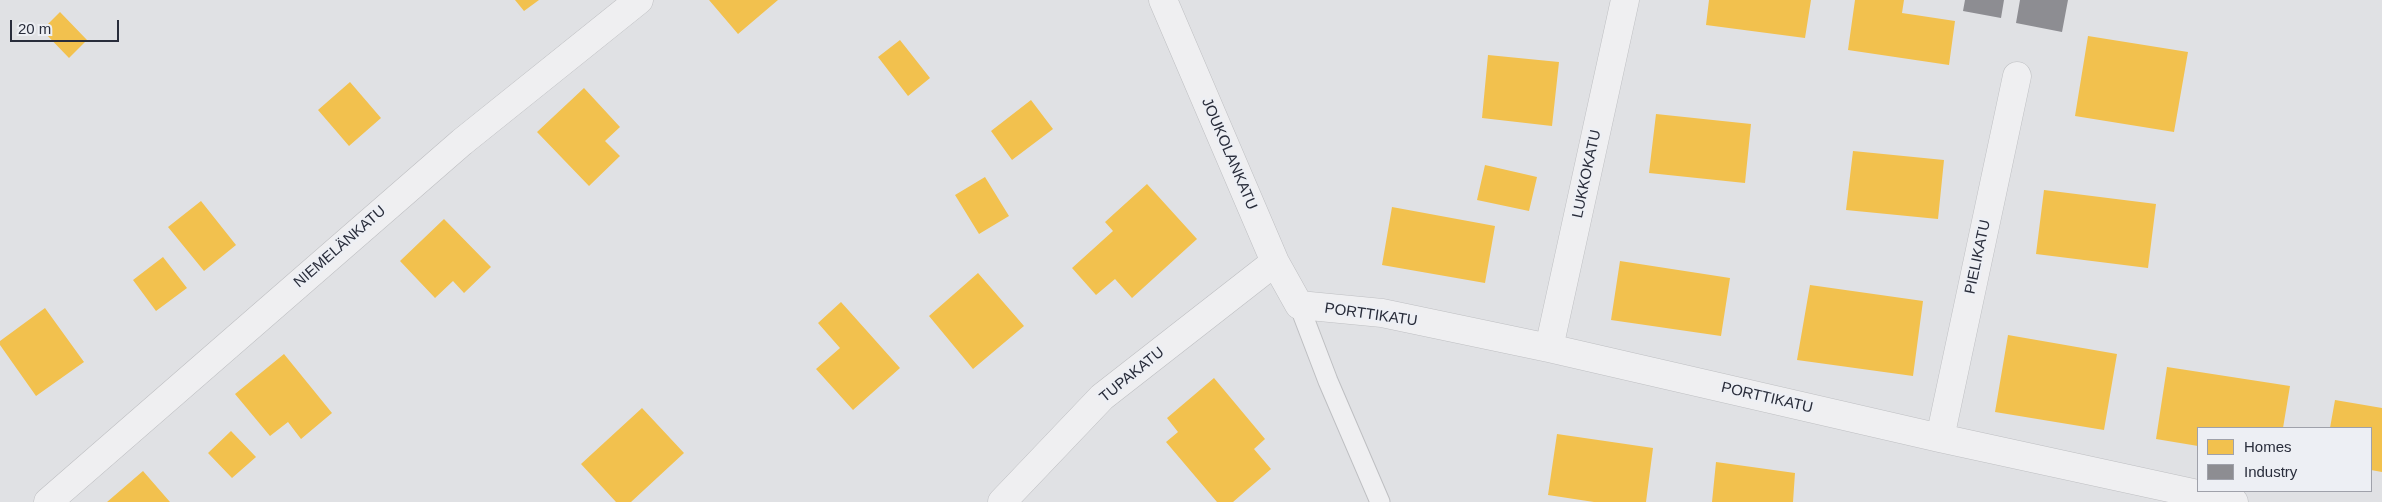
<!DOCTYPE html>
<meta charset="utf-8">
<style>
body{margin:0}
#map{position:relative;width:2382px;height:502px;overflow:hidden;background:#e0e1e4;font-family:Arial,sans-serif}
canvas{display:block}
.legend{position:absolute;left:2197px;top:427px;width:175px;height:65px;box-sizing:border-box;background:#edeff4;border:1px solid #9fa1aa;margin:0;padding:6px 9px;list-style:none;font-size:15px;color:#292d3b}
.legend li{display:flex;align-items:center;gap:10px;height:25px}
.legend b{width:25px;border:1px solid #9fa1aa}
.scale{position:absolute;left:10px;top:20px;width:109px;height:22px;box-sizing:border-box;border:2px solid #292d3b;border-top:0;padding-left:6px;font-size:15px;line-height:18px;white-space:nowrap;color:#292d3b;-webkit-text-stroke:4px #edeff4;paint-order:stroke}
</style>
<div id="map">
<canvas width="2382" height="502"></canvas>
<ul class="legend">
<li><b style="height:14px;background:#f2c14e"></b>Homes</li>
<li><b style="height:14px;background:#8d8d92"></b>Industry</li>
</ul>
<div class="scale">20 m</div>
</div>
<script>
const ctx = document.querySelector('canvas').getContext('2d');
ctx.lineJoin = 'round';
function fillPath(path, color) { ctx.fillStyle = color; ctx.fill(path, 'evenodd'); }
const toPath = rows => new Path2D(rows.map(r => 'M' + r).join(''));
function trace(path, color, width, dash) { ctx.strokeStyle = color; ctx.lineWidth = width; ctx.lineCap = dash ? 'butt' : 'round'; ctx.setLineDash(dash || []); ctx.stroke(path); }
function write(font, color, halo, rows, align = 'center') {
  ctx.font = font + ' Arial,sans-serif'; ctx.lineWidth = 5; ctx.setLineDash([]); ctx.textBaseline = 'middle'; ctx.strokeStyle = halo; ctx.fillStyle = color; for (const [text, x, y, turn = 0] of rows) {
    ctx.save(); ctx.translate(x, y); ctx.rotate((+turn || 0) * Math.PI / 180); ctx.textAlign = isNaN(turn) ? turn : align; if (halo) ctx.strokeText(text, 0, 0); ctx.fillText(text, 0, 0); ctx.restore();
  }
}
fillPath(toPath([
 [515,0,539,0,524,11],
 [709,0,778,0,738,34],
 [1709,0,1811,0,1805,38,1706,25],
 [1855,0,1904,0,1902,13,1955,21,1949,65,1848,50],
 [60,12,87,40,69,58,42,30],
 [2088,36,2188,52,2174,132,2075,116],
 [900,40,930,78,908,96,878,57],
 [1488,55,1559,62,1552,126,1482,118],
 [350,82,381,118,349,146,318,110],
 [584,88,620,127,605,141,620,156,589,186,537,132],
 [1031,100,1053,129,1012,160,991,131],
 [1656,114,1751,124,1745,183,1649,173],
 [1853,151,1944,160,1938,219,1846,210],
 [1485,165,1537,177,1529,211,1477,200],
 [985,177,1009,216,979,234,955,195],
 [1147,184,1197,239,1132,298,1115,279,1096,295,1072,268,1113,231,1105,222],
 [2044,190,2156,204,2148,268,2036,254],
 [201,201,236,245,204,271,168,227],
 [1392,207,1495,226,1485,283,1382,265],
 [444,219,491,267,464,293,453,281,435,298,400,261],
 [163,257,187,288,156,311,133,280],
 [1620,261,1730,278,1721,336,1611,320],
 [978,273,1024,326,973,369,929,316],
 [1810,285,1923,301,1913,376,1797,360],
 [841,302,900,368,853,410,816,369,840,348,818,323],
 [45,308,84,362,36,396,0,345,0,341],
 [2008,335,2117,354,2104,430,1995,412],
 [284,354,332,413,301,439,288,422,270,436,235,394],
 [2167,367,2290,386,2283,428,2198,428,2198,446,2156,439],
 [1214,378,1265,439,1254,449,1271,469,1233,502,1217,502,1166,442,1178,432,1167,418],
 [2335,400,2382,408,2382,472,2371,470,2371,428,2330,428],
 [642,408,684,453,631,502,616,502,581,464],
 [231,431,256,457,232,478,208,453],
 [1557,434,1653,448,1646,502,1594,502,1548,495],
 [1716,462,1795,473,1793,502,1712,502],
 [143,471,170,502,107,502]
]), '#f2c14e');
fillPath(toPath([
 [1965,0,2004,0,2001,18,1963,11],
 [2020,0,2068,0,2062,32,2016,23]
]), '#8d8d92');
const service = toPath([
 [1299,305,1328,381,1380,502]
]);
const minor = toPath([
 [1163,0,1275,262,1299,305,1382,313,1549,348,1940,438,2234,502],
 [1549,348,1625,0],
 [1940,438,2017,76],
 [48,502,462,142,639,0],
 [1002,502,1102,397,1275,262]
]);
trace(service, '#bebfc2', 21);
trace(minor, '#bebfc2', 29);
trace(service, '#efeff1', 19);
trace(minor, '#efeff1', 28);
write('15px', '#292d3b', '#edeff4', [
 ["JOUKOLANKATU",1229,154,67],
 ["LUKKOKATU",1587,174,-78],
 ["NIEMELÄNKATU",340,247,-41],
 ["PIELIKATU",1978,257,-78],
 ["PORTTIKATU",1371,315,8],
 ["TUPAKATU",1132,375,-39],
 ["PORTTIKATU",1767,398,13]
]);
</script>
